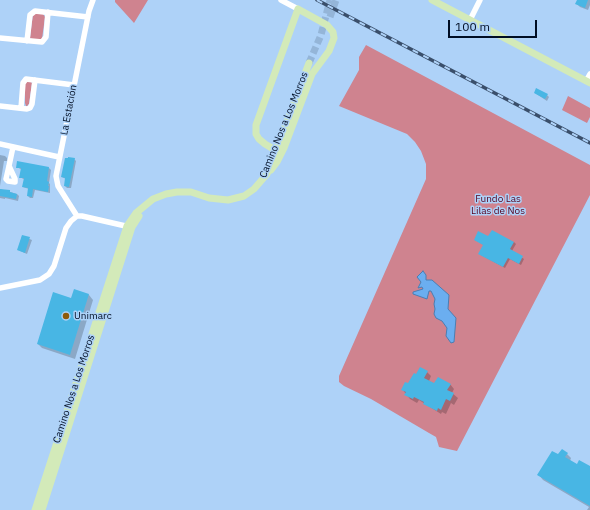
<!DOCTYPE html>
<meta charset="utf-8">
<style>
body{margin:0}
#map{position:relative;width:590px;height:510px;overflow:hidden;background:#aed2f8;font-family:"IBM Plex Sans",sans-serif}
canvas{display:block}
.scale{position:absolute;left:448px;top:20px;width:89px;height:18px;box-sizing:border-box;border:2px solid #000e24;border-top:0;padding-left:5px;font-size:12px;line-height:14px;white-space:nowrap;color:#000e24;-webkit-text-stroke:3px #aed2f8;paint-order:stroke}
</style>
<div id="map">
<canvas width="590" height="510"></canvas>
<div class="scale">100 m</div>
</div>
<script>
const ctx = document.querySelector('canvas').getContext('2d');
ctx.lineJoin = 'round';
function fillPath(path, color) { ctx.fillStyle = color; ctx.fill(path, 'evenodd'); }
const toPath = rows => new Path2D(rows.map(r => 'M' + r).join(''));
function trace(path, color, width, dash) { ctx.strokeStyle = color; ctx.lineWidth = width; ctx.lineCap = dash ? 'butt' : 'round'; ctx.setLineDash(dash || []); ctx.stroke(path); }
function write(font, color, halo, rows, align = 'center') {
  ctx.font = font + ' "IBM Plex Sans",sans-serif'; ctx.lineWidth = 3; ctx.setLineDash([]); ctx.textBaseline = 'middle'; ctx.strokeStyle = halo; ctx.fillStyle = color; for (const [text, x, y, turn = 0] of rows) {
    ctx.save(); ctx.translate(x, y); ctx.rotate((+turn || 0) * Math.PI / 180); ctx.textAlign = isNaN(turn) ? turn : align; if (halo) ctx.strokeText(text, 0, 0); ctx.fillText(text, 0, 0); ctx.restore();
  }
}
fillPath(toPath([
 [115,0,148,0,134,23,115,2],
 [33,14,43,14,45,17,42,39,32,39,30,38],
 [366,45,590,165,590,195,457,451,439,447,436,437,429,433,371,399,344,386,339,382,339,376,426,179,426,164,421,151,415,142,407,134,339,106,359,70,359,57],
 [25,82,31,82,32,83,29,104,27,106,26,106,25,103],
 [568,96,590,108,590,117,587,123,562,110]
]), '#cf838f');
const water = toPath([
 [423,271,426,275,426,280,432,280,449,295,448,309,456,318,454,342,451,343,446,336,447,328,442,321,436,318,434,314,435,309,434,304,435,299,431,291,429,291,427,299,413,294,413,292,423,289,422,287,418,288,421,282,417,277,423,271]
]);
fillPath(water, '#6baef0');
trace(water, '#4b7eb3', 1);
fillPath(toPath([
 [578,0,590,0,590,5,588,10,580,7,577,4],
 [535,93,547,95,549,97,547,101],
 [0,155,5,156,7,158,7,161,4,161,0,186],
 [74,159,76,161,71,188,67,188,65,186,66,179,62,177],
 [17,167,49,168,51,170,49,183,50,184,50,193,35,190,33,198,30,198,28,196,29,189,23,187,25,180,20,177,22,170],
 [0,189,17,194,19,196,18,201,5,198,5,199,0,198],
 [22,236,32,240,27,254,18,250],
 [489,238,514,242,516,244,512,251,524,259,521,265,510,259,505,268,481,255,484,245,475,240],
 [75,291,89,295,93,300,75,359,42,348,38,344,72,299],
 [427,372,431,376,429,381,435,384,450,384,454,389,452,393,458,398,454,405,451,403,446,414,442,412,441,414,419,400,417,403,410,399,402,389,409,384,416,375],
 [567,454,571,458,570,461,577,465,590,467,590,510,587,510,589,507,543,480,539,475,559,456]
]), '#0003');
fillPath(toPath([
 [577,0,588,0,585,8,575,4],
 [536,88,548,94,545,99,534,93],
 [68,157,75,158,69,187,64,186,65,178,61,177,65,158,68,158],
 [17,161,49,167,47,181,49,182,48,186,49,186,48,192,33,189,32,197,27,196,28,188,22,187,24,178,19,178,21,168,16,168],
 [0,189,10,190,10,192,17,194,16,199,0,196],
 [492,230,514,242,510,249,523,256,519,264,508,258,503,267,478,254,483,245,474,240,478,231,488,236],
 [22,235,30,237,25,253,17,250],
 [74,289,89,294,70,355,37,344,53,292,71,298],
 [420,367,428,371,424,378,434,383,438,377,451,384,447,390,454,393,450,401,446,399,441,410,438,408,437,411,423,404,424,402,414,397,413,399,404,395,406,392,401,390,405,382,408,383,414,373,416,374],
 [562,449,568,453,565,457,577,464,579,460,590,466,590,506,537,475,552,451,558,454]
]), '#48b6e4');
trace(toPath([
 [330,17,336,0],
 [309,63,321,35,330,0]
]), '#94b5d8', 7, [7, 3.5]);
trace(toPath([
 [281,0,298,9],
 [470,20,480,0],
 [0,38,42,42,46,37,48,12],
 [27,41,30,15,35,11,88,17],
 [586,81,590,74],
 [0,106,27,109,30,108,32,104,35,80],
 [21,108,23,83,26,79,74,85],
 [0,144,59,157],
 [9,166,15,179,15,182,8,181,6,179,9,166,13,147],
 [77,216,58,186,56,176,89,11,93,0],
 [0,288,40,280,49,274,54,266,66,228,71,221,77,216,82,216,130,227]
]), '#fff', 5.5);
trace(toPath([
 [432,0,590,83],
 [271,170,277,162,284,148,312,74,329,51,334,38,333,32,327,25,298,9,256,125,256,134,259,139,265,144,275,150],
 [35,510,127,226,136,213,153,199,166,194,177,192,191,192,209,198,228,200,244,196,254,189,267,174,309,63],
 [42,510,132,227,139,216]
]), '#d3eab9', 7);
const rail = toPath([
 [317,0,590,143]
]);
trace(rail, '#3a4f6b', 3.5);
trace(rail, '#aed2f8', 2, [6]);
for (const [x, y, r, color] of [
 [66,316,4,"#8e5a0b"]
]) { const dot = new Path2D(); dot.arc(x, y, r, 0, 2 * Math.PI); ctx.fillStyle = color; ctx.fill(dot); trace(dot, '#aed2f8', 1.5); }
write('10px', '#000e24', '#aed2f8', [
 ["La Estación",69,110,-79],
 ["Camino Nos a Los Morros",284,125,-68],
 ["Camino Nos a Los Morros",74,389,-72]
]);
write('10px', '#56001d', '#aed2f8', [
 ["Fundo Las",498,199],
 ["Lilas de Nos",498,211]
]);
write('10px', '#000e24', '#aed2f8', [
 ["Unimarc",74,316]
], 'left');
</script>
